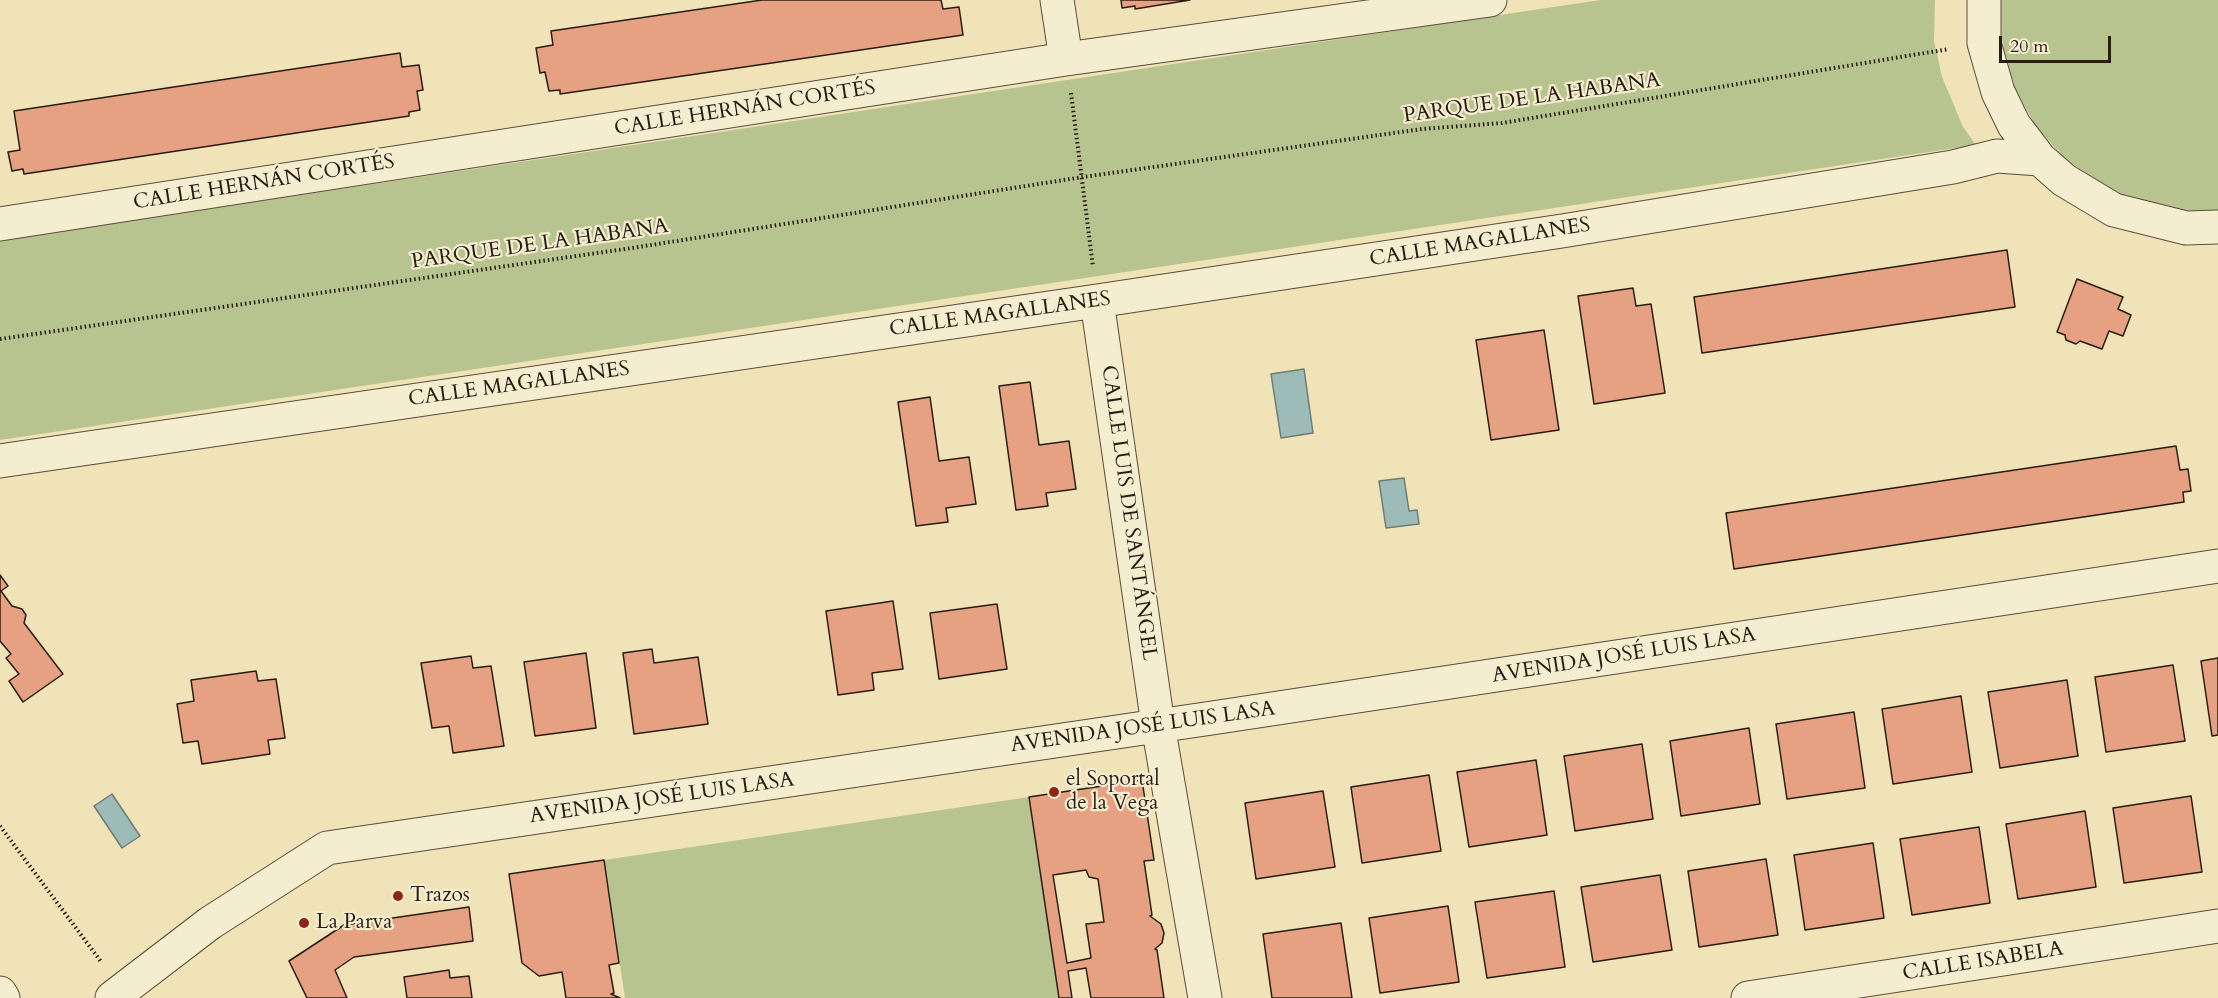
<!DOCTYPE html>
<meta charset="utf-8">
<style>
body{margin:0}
#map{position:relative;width:2218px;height:998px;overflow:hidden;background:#efe3b7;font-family:Cardo,serif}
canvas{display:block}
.scale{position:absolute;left:1999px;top:36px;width:112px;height:27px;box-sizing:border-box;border:3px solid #291c13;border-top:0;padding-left:8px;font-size:18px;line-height:21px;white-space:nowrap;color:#291c13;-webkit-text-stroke:4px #f5edd0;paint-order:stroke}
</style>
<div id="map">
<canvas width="2218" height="998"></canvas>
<div class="scale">20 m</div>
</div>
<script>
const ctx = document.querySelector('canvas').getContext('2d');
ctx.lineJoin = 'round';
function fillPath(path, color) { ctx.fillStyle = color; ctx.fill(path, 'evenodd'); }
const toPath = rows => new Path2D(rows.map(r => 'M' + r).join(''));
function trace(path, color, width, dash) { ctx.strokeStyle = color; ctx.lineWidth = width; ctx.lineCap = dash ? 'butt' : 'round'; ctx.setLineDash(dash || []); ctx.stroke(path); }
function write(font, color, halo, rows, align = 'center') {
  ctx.font = font + ' Cardo,serif'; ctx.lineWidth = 4.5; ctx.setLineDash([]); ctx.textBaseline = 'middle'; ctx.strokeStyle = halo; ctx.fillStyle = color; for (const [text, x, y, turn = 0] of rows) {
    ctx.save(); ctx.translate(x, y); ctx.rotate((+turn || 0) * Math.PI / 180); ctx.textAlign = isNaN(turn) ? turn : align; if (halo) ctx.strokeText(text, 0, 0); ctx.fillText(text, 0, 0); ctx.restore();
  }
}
fillPath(toPath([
 [1600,0,1935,0,1934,41,1942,77,1963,127,1976,145,0,440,0,240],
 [2000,0,2218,0,2218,210,2205,212,2166,209,2128,199,2093,180,2062,156,2036,126,2016,91,2004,53,1999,14],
 [1029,797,1059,998,625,998,604,860]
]), '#b8c48f');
const water = toPath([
 [1304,369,1313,433,1281,438,1271,374,1304,369],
 [1404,478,1409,511,1417,510,1419,524,1386,528,1379,481,1404,478],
 [112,794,140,836,122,848,94,806,112,794]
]);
fillPath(water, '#9dbcb7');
trace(water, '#6f7c75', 1.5);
const building = toPath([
 [762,0,941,0,943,9,959,7,963,35,560,94,560,90,549,91,545,72,540,73,536,48,553,45,551,31,762,0],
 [1121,0,1190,0,1135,9,1135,6,1122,8,1121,0],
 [400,53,402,67,419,65,423,90,417,91,420,110,409,112,409,116,24,174,23,169,12,171,8,152,20,150,14,111,400,53],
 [2007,250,2015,307,1702,353,1694,297,2007,250],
 [2077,279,2123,297,2118,309,2131,315,2123,336,2109,331,2102,349,2080,341,2076,344,2066,340,2065,335,2057,332,2077,279],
 [1633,288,1636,306,1651,304,1665,393,1594,404,1578,296,1633,288],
 [1544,330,1559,430,1491,440,1476,340,1544,330],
 [1030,382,1039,445,1069,441,1076,489,1046,493,1048,506,1016,510,999,386,1030,382],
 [930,397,939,461,969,457,976,504,946,508,948,522,916,526,898,402,930,397],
 [2176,446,2180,470,2188,469,2191,491,2183,492,2184,502,1734,569,1726,513,2176,446],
 [0,575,8,586,1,591,12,606,22,609,26,615,24,623,63,674,23,702,9,681,19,674,6,658,11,654,0,641,0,575],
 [893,601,903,669,872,673,874,690,838,695,826,611,893,601],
 [997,604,1007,669,939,679,930,613,997,604],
 [652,649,654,663,698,657,708,724,634,734,623,653,652,649],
 [586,653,596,728,535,736,524,662,586,653],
 [471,656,473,668,491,666,504,746,453,753,449,726,432,728,421,663,471,656],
 [2218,658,2218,735,2212,736,2201,661,2218,658],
 [2173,665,2185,741,2106,752,2095,677,2173,665],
 [256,671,258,681,276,679,285,738,268,740,270,754,202,764,198,741,183,743,177,704,194,701,191,680,256,671],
 [2067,680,2078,756,2000,768,1988,692,2067,680],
 [1961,696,1972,772,1893,784,1882,709,1961,696],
 [1854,712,1865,788,1787,799,1776,724,1854,712],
 [1749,728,1760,804,1681,816,1670,741,1749,728],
 [1642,744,1653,819,1575,831,1564,756,1642,744],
 [1536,760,1547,835,1469,847,1457,772,1536,760],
 [1429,775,1441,851,1362,863,1351,787,1429,775],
 [1142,780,1154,860,1144,861,1152,915,1150,916,1161,924,1164,933,1162,943,1155,949,1157,950,1164,998,1091,998,1086,968,1068,971,1072,998,1059,998,1029,797,1142,780],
 [1086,870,1089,877,1098,879,1104,922,1086,924,1091,958,1067,963,1053,875,1086,870],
 [1323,791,1335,867,1256,879,1245,803,1323,791],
 [2191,796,2202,872,2124,883,2113,808,2191,796],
 [2085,811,2096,887,2018,899,2006,824,2085,811],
 [1979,827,1990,903,1912,915,1900,839,1979,827],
 [1873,843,1884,918,1805,930,1794,855,1873,843],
 [1766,859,1778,935,1699,947,1688,871,1766,859],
 [604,860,619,963,609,965,614,993,611,994,620,998,566,998,562,972,539,976,522,963,509,874,604,860],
 [1660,875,1672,950,1593,962,1581,887,1660,875],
 [1554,891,1565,967,1487,978,1475,902,1554,891],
 [1448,906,1459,982,1380,993,1369,918,1448,906],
 [469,907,473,941,354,957,335,970,347,998,307,998,289,961,344,925,469,907],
 [1341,923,1352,998,1272,998,1263,934,1341,923],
 [449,970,450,978,469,976,472,998,407,998,404,977,449,970]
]);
fillPath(building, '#e6a183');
trace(building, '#291c13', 1.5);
const minor = toPath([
 [1057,0,1066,59],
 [1984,0,1984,43,1998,92,2014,125,2040,159,2064,180,2114,210,2186,228,2218,227],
 [0,224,1066,59,1490,0],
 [1097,301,1158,725,1205,998],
 [0,461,1097,301,1562,231,1953,167,1997,156,2040,159],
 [0,993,3,998],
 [1748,998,2218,926]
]);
const tertiary = toPath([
 [112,998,210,923,327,848,1212,718,2218,566]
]);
trace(minor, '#5a4e3c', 35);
trace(tertiary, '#5a4e3c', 35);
trace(toPath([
 [1071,93,1093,267],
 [0,339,632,248,1083,177,1422,129,1502,123,1949,49],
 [0,826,102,963]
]), '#291c13', 4, [1.5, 3]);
trace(minor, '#f5edd0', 33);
trace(tertiary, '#f5edd0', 33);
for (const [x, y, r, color] of [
 [1054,792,6,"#8f2418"],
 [398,896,6,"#8f2418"],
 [304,923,6,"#8f2418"]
]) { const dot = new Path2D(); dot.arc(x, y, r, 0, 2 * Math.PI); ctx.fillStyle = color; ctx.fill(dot); trace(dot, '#f5edd0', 2); }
write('21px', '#291c13', '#f5edd0', [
 ["PARQUE DE LA HABANA",1532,99,-8],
 ["CALLE HERNÁN CORTÉS",745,109,-9],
 ["CALLE HERNÁN CORTÉS",264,183,-9],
 ["CALLE MAGALLANES",1480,243,-9],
 ["PARQUE DE LA HABANA",540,245,-8],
 ["CALLE MAGALLANES",1000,315,-8],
 ["CALLE MAGALLANES",519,385,-8],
 ["CALLE LUIS DE SANTÁNGEL",1128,513,82],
 ["AVENIDA JOSÉ LUIS LASA",1624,656,-9],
 ["AVENIDA JOSÉ LUIS LASA",1143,728,-8],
 ["AVENIDA JOSÉ LUIS LASA",662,799,-8],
 ["CALLE ISABELA",1983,962,-9]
]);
write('21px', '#291c13', '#f5edd0', [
 ["el Soportal",1066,780],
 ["de la Vega",1066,804],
 ["Trazos",410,896],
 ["La Parva",316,923]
], 'left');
</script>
